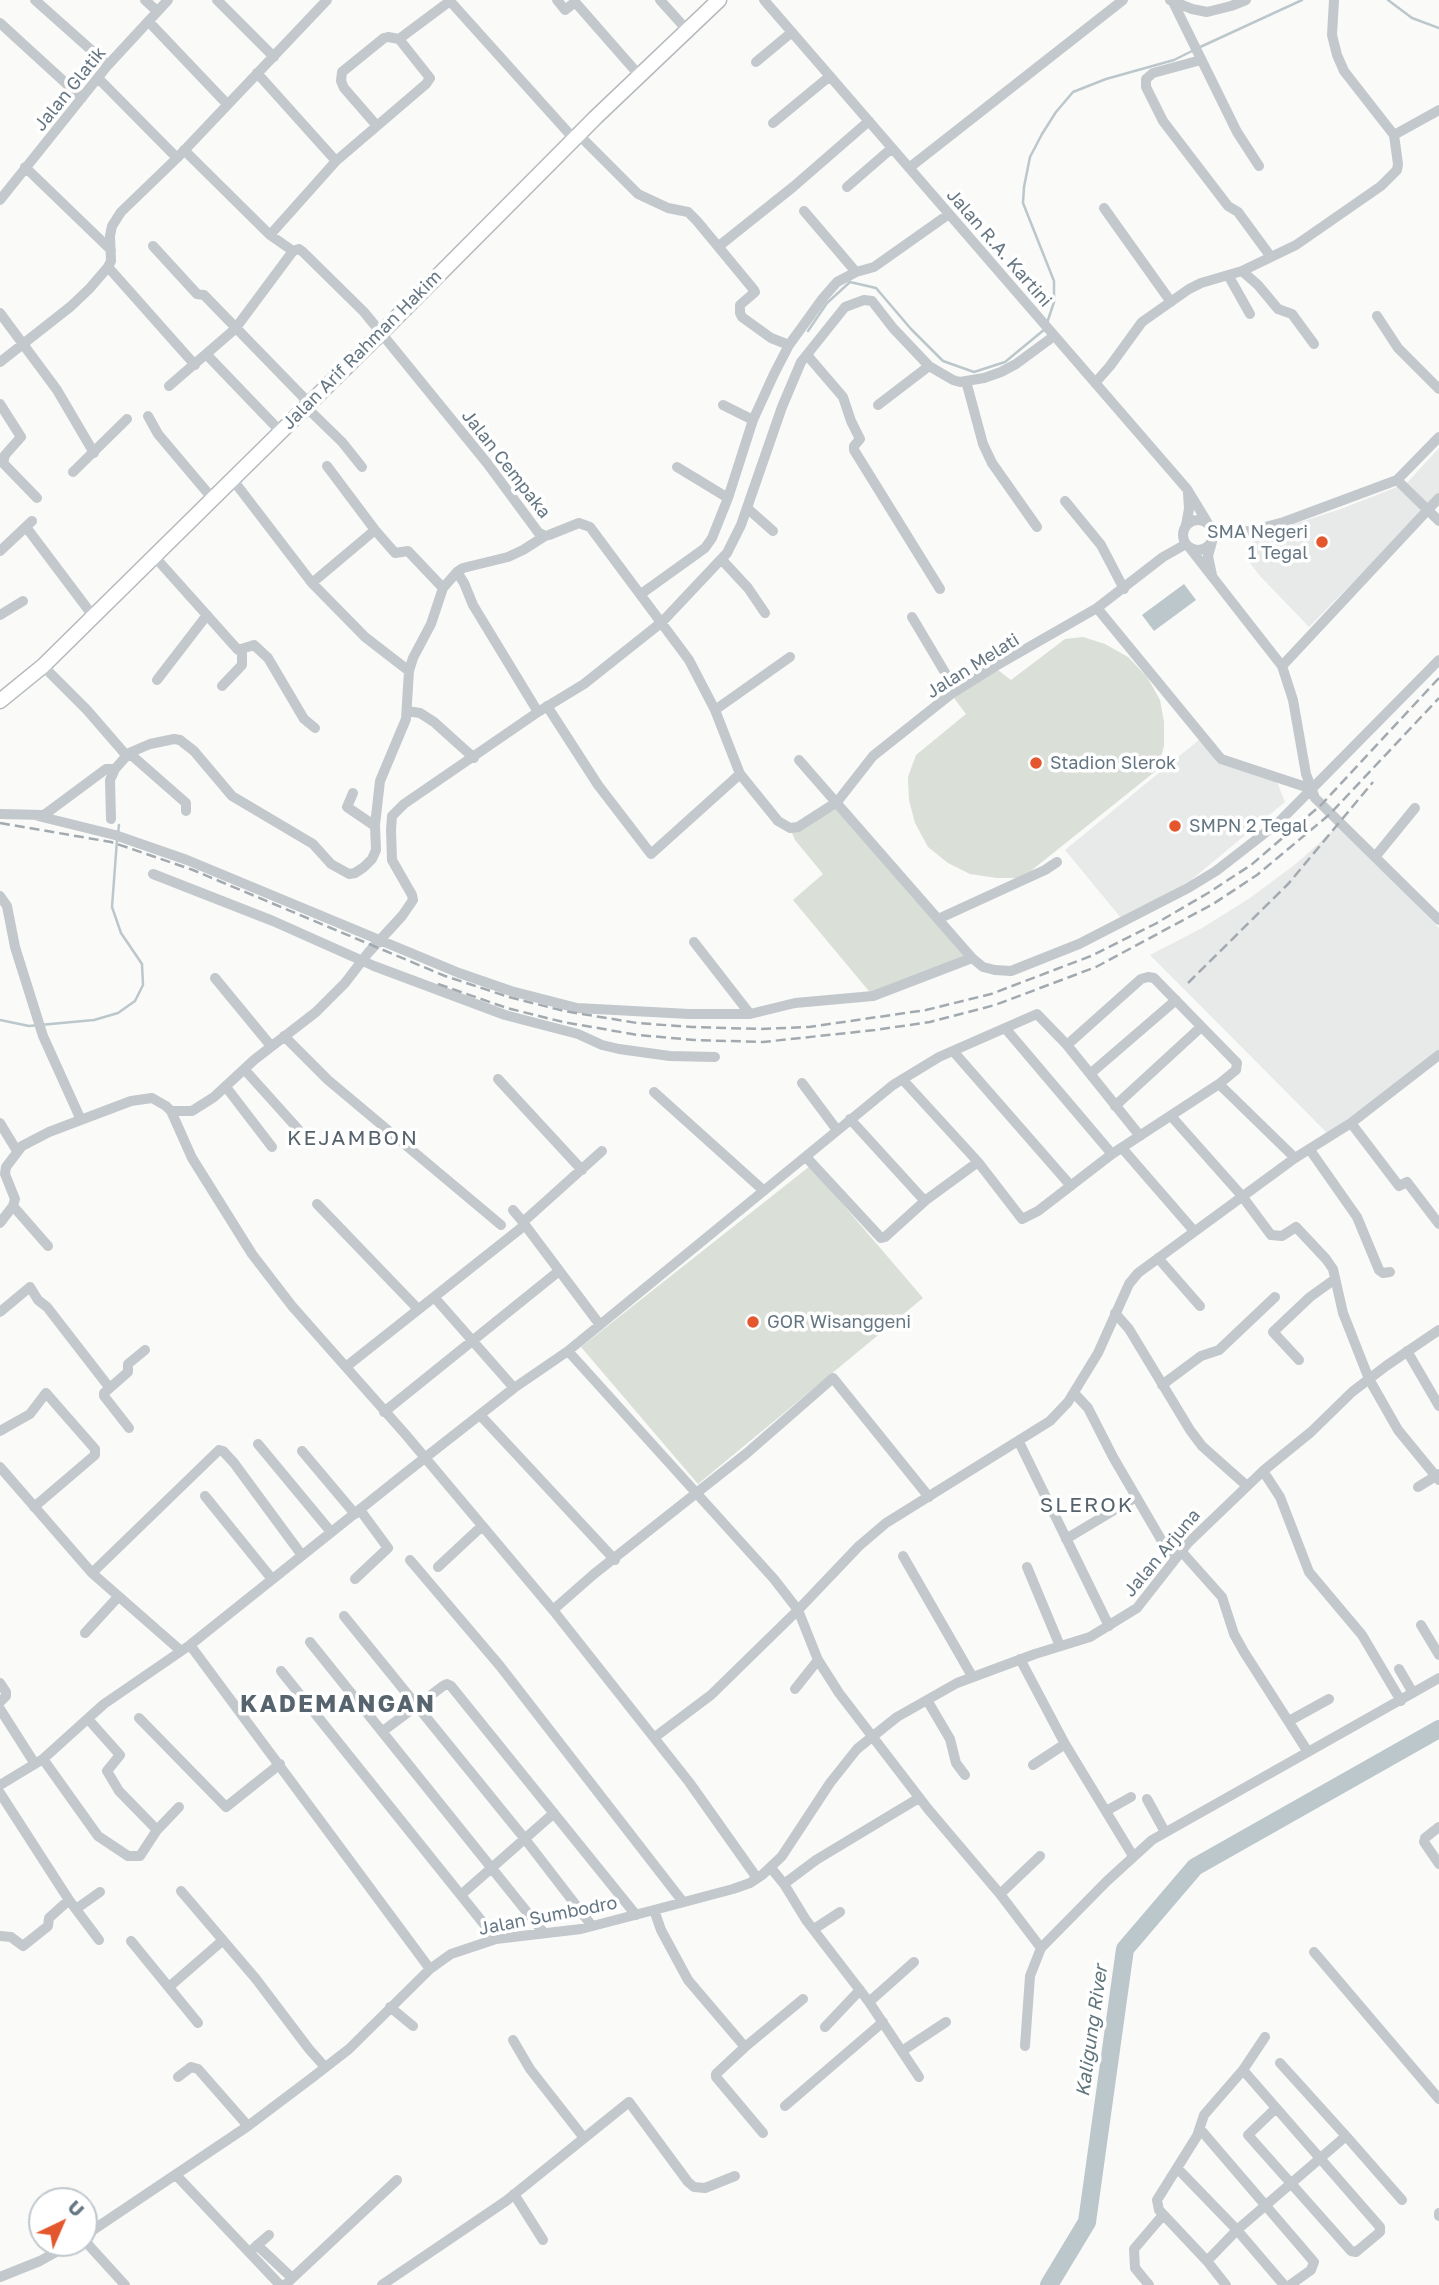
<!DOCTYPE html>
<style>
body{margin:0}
#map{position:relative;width:1439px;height:2285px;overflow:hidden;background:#fafaf8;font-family:"Golos Text",sans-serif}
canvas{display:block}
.north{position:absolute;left:28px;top:2187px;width:70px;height:70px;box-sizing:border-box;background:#fff;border:2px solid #c1c8cd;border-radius:50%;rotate:44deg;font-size:19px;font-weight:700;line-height:28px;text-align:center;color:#657683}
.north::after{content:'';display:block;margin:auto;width:24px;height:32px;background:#e4572e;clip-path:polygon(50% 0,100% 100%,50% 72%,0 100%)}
</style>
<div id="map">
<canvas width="1439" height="2285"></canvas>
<div class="north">U</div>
</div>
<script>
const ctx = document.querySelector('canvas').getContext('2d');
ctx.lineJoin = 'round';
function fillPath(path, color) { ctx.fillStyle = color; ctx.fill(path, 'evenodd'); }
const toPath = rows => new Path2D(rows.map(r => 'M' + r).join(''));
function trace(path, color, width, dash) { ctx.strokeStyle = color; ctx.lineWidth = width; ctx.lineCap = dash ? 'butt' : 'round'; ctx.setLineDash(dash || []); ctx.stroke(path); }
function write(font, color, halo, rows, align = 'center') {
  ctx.font = font + ' "Golos Text",sans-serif'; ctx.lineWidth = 7; ctx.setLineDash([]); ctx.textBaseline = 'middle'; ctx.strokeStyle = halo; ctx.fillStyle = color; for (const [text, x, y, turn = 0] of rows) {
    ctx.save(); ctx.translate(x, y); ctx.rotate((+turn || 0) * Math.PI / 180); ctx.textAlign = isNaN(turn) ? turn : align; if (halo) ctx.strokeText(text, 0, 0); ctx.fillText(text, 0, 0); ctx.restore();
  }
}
fillPath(toPath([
 [1439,448,1439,495,1309,627,1260,576,1247,559,1247,548,1257,536,1341,509,1407,483],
 [1200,739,1217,763,1277,782,1285,802,1190,881,1121,918,1065,850],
 [1339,825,1439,928,1439,1051,1328,1134,1150,955,1202,928,1250,898,1297,863]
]), '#e8e9e9');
fillPath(toPath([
 [1083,637,1105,644,1128,657,1147,677,1160,700,1164,722,1164,746,1157,770,1022,878,997,878,970,874,948,863,928,847,915,823,909,800,908,777,916,755,966,714,951,694,994,667,1011,680,1065,639],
 [837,802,972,958,873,996,793,900,823,874,795,840,790,828],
 [810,1166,923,1298,698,1484,581,1347]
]), '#dadfd7');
fillPath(toPath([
 [1184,584,1196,600,1154,631,1142,615]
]), '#bbc7cb');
trace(toPath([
 [1388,0,1412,18,1439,28],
 [1198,48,1302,0],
 [1047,323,1054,302,1054,281,1023,203,1024,187,1030,157,1042,134,1056,112,1073,92,1106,79,1174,60,1192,51],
 [808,331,827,303,850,282,876,288,911,329,943,361,974,372,1005,362,1045,329],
 [118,834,119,825],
 [0,1020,29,1026,94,1020,118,1013,135,1001,143,985,142,964,121,933,112,907,117,840]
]), '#bbc7cb', 2.5);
trace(toPath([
 [1049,2285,1087,2222,1125,1949,1195,1867,1439,1729]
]), '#bbc7cb', 18);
const highway = toPath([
 [0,701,43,666,381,333,596,117,719,0]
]);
trace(highway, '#b4b9bd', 17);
trace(toPath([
 [35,0,108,65],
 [145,0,157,11],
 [217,0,274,57],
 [449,0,574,139],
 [557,0,565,10,575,2,639,75],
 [660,0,687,30],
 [764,0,1187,489,1209,525],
 [1170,0,1192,9,1207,12,1231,6,1246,0],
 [1334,0,1332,35,1337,55,1344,71,1394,135],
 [1173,2,1237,132,1259,166],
 [149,22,227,104],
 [0,23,82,98],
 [1201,60,1153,73,1146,79,1146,87,1163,121,1228,206,1238,212,1271,257],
 [756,62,792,32],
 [257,73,336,161],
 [98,78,177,158],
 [773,123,830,76],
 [377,126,344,88,341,81,342,72,384,38,388,37,399,39],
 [578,134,638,194,668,208,688,212,697,221,754,290,755,292,740,305,740,313,742,317,771,338,789,345],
 [184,150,270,235,293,251,299,249,303,252,364,312,487,463,538,532,545,536,549,535,579,523,590,527,689,660,715,710,740,774,778,821,790,828,798,827,837,802,873,756,951,694,994,667,1097,608,1163,557,1186,544],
 [25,167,111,250],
 [909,168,1123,0],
 [847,187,892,148],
 [0,200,108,65,168,0],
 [1104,208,1171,302],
 [804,211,856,272],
 [270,235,336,161,426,84,430,78,399,39,450,1],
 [153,246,197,294,204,295,309,403],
 [719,246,793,187,869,121],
 [108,267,195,365],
 [1242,271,1258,285,1278,309,1292,314,1314,344],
 [1228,275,1250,314],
 [0,313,57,390,94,453],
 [1377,316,1398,348,1439,389],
 [207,355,280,431],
 [807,355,843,397,851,421,860,439,854,446,854,450,940,589],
 [0,362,70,307,90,288,108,267,111,261,110,236,112,226,121,212,177,158,327,0],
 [966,381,983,444,992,463,1037,527],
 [1095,383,1110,366,1142,322,1189,289,1201,283,1242,271,1296,245,1381,186,1397,170,1398,164,1394,135,1439,110],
 [169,386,235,329,293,251],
 [0,404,21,437,5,455,3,463,37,498],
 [723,405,753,420],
 [878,405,929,366],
 [305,406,342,442,362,467],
 [148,416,158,434,212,498],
 [327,466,375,530,395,553,408,551,443,588],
 [677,467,728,498],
 [73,472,127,419],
 [233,480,312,583,365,637,409,671],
 [1397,480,1439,521],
 [1065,501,1101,545,1124,589],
 [747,508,773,531],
 '1183 535a15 15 0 1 1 30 0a15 15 0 1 1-30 0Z',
 [1186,525,1189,509,1188,493],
 [26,527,93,616],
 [1213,533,1250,531,1284,522,1397,480,1439,437],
 [1212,542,1208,556,1212,575],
 [1189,547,1282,666,1293,700,1306,774,1315,798,1439,920],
 [0,551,32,521],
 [154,556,238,650,254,645,268,658,304,719,315,728],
 [722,560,748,588,765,613],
 [457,572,464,583,473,605,538,712],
 [312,583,375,530],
 [641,594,705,548,712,538,728,498,753,420,774,374,789,345,823,298,837,282,856,272,874,267,949,214],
 [1097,608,1221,759,1312,789],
 [0,615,23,601],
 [912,617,956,691],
 [43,666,87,710,126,755],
 [1282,666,1439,498],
 [157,680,207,615],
 [222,686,242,665,242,650],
 [547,706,598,785,651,854,740,774],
 [715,710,790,657],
 [407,711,420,713,434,722,474,758],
 [129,753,186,803,186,811],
 [799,760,972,958,983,967,995,970,1011,971,1079,944,1188,888,1216,871,1279,822,1439,660],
 [353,793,347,807,375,826],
 [0,814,44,815,106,769,115,769],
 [38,816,115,835,187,860,459,973,511,991,577,1008,689,1014,750,1014,795,1003,873,996,972,958],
 [111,819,110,780,115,769,129,753,150,744,174,739,180,740,194,751,232,796,313,844,331,864,349,874,355,873,364,867,372,859,376,850,375,825,380,781,406,719,409,671,413,658,431,624,443,588,457,572,463,568,508,557,523,550,545,536],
 [1375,857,1415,808],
 [153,874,273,921,374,966,505,1015,578,1034,602,1045,619,1049,670,1056,715,1057],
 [0,896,7,906,15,947,43,1036,81,1120],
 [938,919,1045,870,1057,862],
 [694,942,750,1014],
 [215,978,271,1046],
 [284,1036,328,1080,501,1225],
 [1067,1045,1141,979,1148,977,1154,978,1237,1063,1236,1070,1219,1084,1112,1154],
 [953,1051,1071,1186],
 [244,1069,298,1129],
 [1090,1074,1176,1000],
 [498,1079,582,1170],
 [903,1080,978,1162,1022,1219,1038,1211,1112,1154,1005,1028],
 [802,1083,837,1130],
 [1219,1084,1295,1158],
 [226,1087,272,1147],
 [654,1092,763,1190],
 [1115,1106,1201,1027],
 [171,1111,192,1111,214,1097,254,1060,316,1012,345,983,368,953,402,916,413,900,412,895,392,860,391,830,392,816,404,804,538,712,584,684,662,622,727,553,741,525,782,407,801,362,845,307,864,300,872,301,893,328,929,366,953,380,960,382,984,378,1001,372,1016,364,1054,336],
 [1171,1116,1242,1196,1271,1235,1282,1236,1296,1227,1326,1259,1333,1269,1343,1313,1369,1379,1398,1430,1439,1480],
 [850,1119,922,1198,926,1200,978,1162],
 [0,1123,17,1151],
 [1351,1123,1399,1186,1407,1182,1439,1224],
 [1140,1136,1067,1045,1037,1014,939,1057,893,1085,568,1351,774,1579,798,1610,818,1660,839,1693,928,1809,1000,1894,1041,1948,1107,1881,1152,1840,1439,1678],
 [1122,1148,1194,1231],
 [1310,1150,1357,1217,1379,1270,1383,1273,1390,1272],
 [806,1157,881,1238,885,1237,926,1200],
 [317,1204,418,1309],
 [13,1206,48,1246],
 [513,1210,523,1222],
 [0,1223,13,1206,15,1199,5,1174,6,1167,22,1146,49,1132,131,1101,152,1098,166,1106,171,1111,192,1158,252,1254,292,1306,406,1435,553,1610,689,1782,757,1878],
 [525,1225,523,1222,602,1151],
 [1158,1258,1200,1306],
 [434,1297,514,1388],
 [0,1312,30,1287,38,1300,47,1307,109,1387],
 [1115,1313,1129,1329,1190,1430,1202,1446,1247,1486],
 [1407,1351,1439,1406],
 [1299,1360,1273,1332,1310,1297,1335,1279],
 [347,1366,525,1225,600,1325],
 [1162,1385,1201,1356,1219,1350,1275,1297],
 [1074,1393,1088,1408,1113,1457,1166,1548,1175,1559],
 [384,1412,559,1271],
 [481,1416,615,1560],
 [129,1428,104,1396,104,1393,128,1372,128,1364,145,1350],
 [0,1431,30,1414,46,1393,95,1449,95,1455,34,1507],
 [1019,1442,1109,1626],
 [258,1444,331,1532],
 [302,1451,355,1514],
 [0,1467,92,1573,181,1651],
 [1263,1471,1280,1497,1309,1572,1362,1635,1401,1701],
 [1418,1487,1439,1474],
 [205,1496,272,1579],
 [1066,1539,1136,1497],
 [1181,1551,1222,1597,1234,1634,1244,1652,1308,1752],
 [903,1556,972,1676],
 [410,1560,500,1666,683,1902],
 [438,1567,482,1526],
 [1027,1567,1060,1646],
 [92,1573,219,1450,223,1451,234,1463,301,1554],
 [355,1579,388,1548,360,1510],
 [553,1610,594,1574,747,1453,833,1378,929,1497],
 [344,1616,525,1839,592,1926],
 [1421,1625,1439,1655],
 [85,1633,118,1597],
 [310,1642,543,1932],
 [190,1645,430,1969],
 [1020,1659,1065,1744,1133,1856],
 [1399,1669,1413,1693],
 [281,1671,496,1939],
 [0,1683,6,1692,6,1696,0,1702],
 [795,1689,818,1660],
 [927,1700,950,1739,956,1763,965,1775],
 [0,1709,35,1764],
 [139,1718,226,1807,280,1764],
 [88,1719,120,1755,107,1771,119,1791,157,1830],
 [1289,1721,1329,1699],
 [383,1731,443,1686,447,1684,451,1686,636,1915],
 [655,1737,711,1695,798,1610,859,1546,886,1523,1050,1421,1068,1402,1098,1353,1129,1284,1138,1273,1295,1158,1351,1123,1439,1055],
 [43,1759,98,1836,128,1856,140,1856,157,1830,179,1807],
 [1033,1765,1065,1744],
 [0,1785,43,1759,104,1704,190,1645,403,1475,514,1388,568,1351],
 [0,1793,69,1900,99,1940],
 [1147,1799,1165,1832],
 [1106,1811,1131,1797],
 [1439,1827,1425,1838,1424,1842,1439,1864],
 [771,1868,784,1884,816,1860,919,1798],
 [784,1884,806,1920,869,2002,919,2077],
 [181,1891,256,1979,309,2049,325,2067],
 [462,1894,554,1813],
 [1000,1894,1040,1856],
 [76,1909,100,1892],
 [654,1910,661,1930,688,1980,745,2047,716,2074,716,2077,763,2133],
 [814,1929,840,1912],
 [0,1936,11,1937,23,1946,48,1926,49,1918,69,1900],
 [131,1941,198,2023],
 [1314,1952,1439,2099],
 [169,1987,222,1941],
 [869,2002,914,1962],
 [390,2007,413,2026],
 [825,2027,860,1990],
 [513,2040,530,2069,584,2138],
 [1025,2046,1030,1976,1041,1948],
 [745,2047,803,1999],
 [902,2051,946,2022],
 [1243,2070,1380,2227,1380,2232,1356,2252,1351,2251,1248,2135,1275,2109],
 [178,2077,191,2067,198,2069,248,2126],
 [785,2106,883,2022],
 [1200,2129,1314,2262,1311,2270,1290,2285],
 [1346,2136,1402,2200],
 [1178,2169,1237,2230,1284,2285],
 [176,2175,280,2285],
 [514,2194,543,2240],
 [1439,2213,1439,2216],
 [84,2236,248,2126,313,2077,349,2049,430,1969,451,1954,496,1939,581,1929,654,1910,733,1889,750,1883,762,1875,782,1856,830,1783,857,1749,897,1717,957,1683,1035,1654,1090,1637,1137,1608,1188,1543,1263,1471,1311,1432,1352,1392,1386,1366,1439,1330],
 [84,2240,125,2285],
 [257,2245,292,2278],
 [254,2248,269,2235],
 [1207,2261,1237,2230,1346,2136,1280,2063],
 [0,2277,40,2261,72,2243],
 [285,2285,397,2180],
 [382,2285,506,2201,629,2102,688,2182,694,2187,705,2188,735,2176],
 [1149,2285,1135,2268,1134,2249,1163,2215],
 [1226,2285,1207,2261,1159,2210,1157,2200,1197,2136,1204,2115,1243,2070,1265,2037]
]), '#c3c8cc', 10);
trace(highway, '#fff', 14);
trace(toPath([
 [0,823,111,842,126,847,193,870,445,976,509,997,564,1011,637,1023,692,1027,761,1029,809,1027,926,1010,991,994,1091,956,1155,924,1208,893,1251,865,1321,805,1439,678],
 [1188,983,1289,883,1373,782],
 [438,984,507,1008,563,1022,638,1035,694,1040,763,1042,875,1030,930,1022,995,1005,1096,967,1213,904,1257,875,1330,814,1439,698]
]), '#a2aab0', 2.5, [10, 5]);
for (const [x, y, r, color] of [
 [1322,542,7,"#e4572e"],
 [1036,763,7,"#e4572e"],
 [1175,826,7,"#e4572e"],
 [753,1322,7,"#e4572e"]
]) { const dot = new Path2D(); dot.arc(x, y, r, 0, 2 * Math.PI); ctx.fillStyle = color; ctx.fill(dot); trace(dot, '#fff', 2.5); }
write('18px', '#657683', '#fff', [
 ["Jalan Glatik",70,89,-51],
 ["Jalan R.A. Kartini",999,248,49],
 ["Jalan Arif Rahman Hakim",362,350,-45],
 ["Jalan Cempaka",506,464,52],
 ["Jalan Melati",973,666,-32],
 ["Jalan Arjuna",1162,1553,-50],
 ["Jalan Sumbodro",548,1916,-11]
]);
write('18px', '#657683', '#fff', [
 ["SMA Negeri",1308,532,"right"],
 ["1 Tegal",1308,553,"right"],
 ["Stadion Slerok",1050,763],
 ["SMPN 2 Tegal",1189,826],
 ["GOR Wisanggeni",767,1322]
], 'left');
write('italic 19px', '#60757c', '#fff', [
 ["Kaligung River",1092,2031,-82]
]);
ctx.letterSpacing = '2px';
write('21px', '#57646e', '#fff', [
 ["KEJAMBON",353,1138],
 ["SLEROK",1087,1505]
]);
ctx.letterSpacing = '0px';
ctx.letterSpacing = '2px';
write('bold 24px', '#57646e', '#fff', [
 ["KADEMANGAN",338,1704]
]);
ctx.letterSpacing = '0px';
</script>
